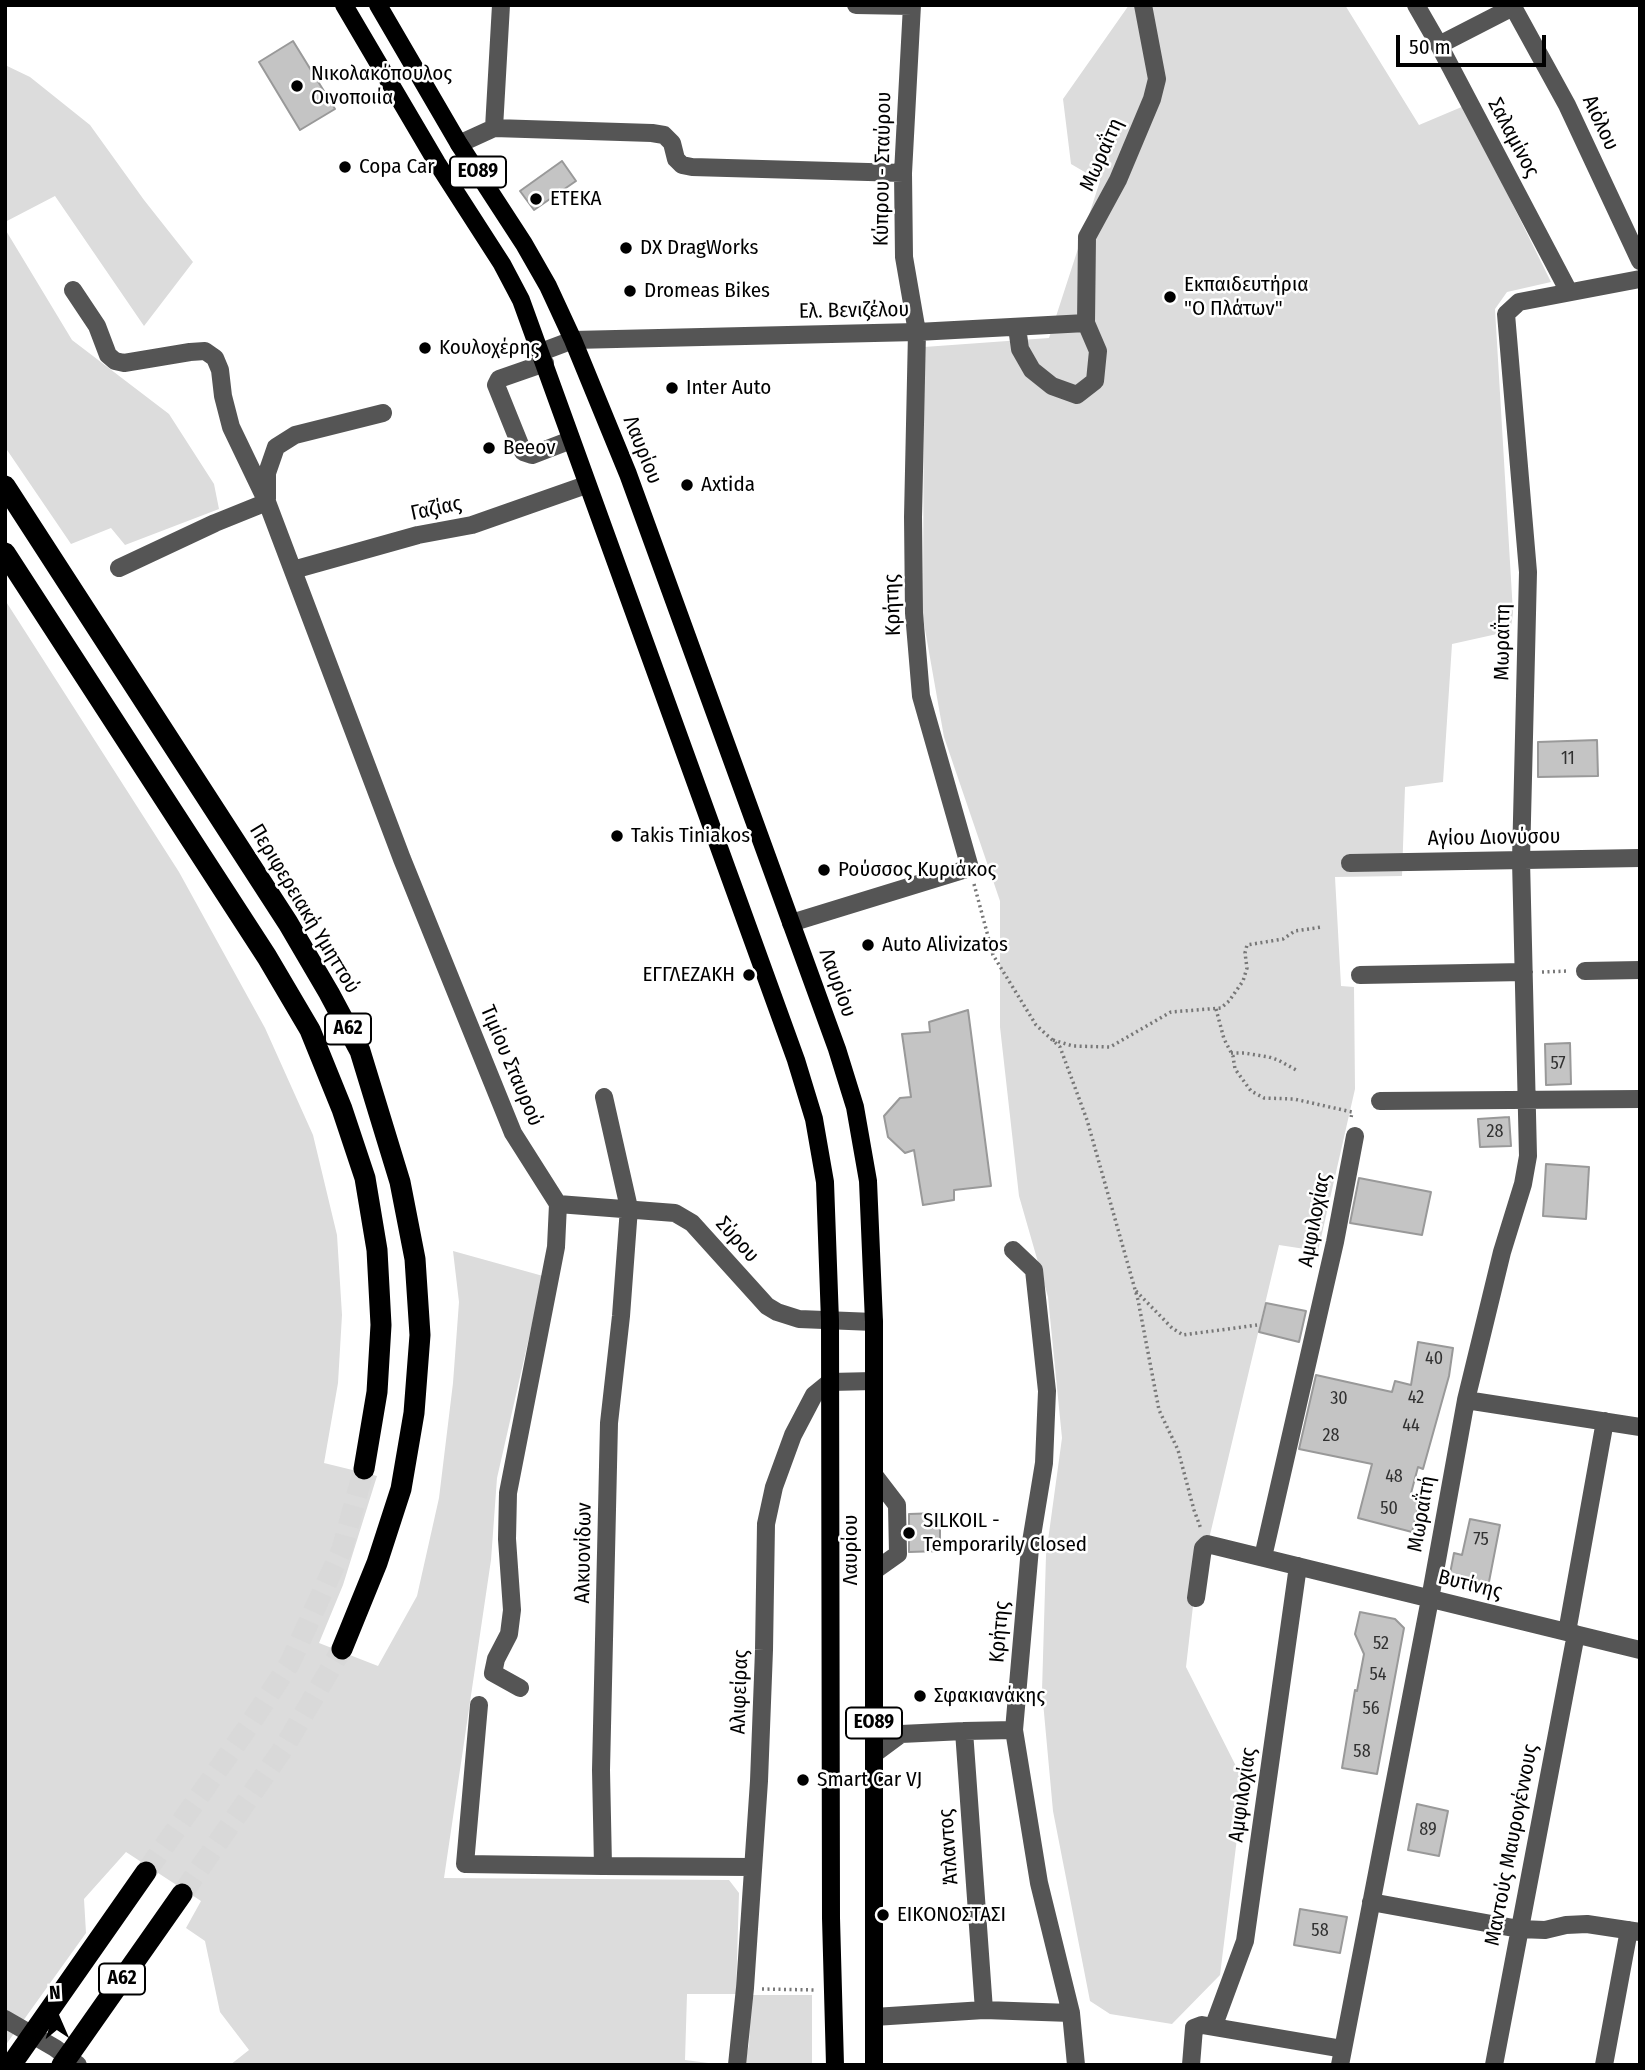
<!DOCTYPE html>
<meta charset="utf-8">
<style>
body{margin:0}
#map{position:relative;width:1645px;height:2070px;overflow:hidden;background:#fff;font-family:"Fira Sans Condensed",sans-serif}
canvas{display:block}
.frame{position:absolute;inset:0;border:7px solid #000;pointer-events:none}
.north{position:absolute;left:21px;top:1979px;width:70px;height:70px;-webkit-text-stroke:5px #fff;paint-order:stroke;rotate:357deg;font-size:19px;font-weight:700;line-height:28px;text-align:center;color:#000}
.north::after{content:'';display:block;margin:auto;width:24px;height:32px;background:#000;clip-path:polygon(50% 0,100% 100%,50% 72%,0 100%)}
.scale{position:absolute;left:1396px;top:35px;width:150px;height:32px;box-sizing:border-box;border:4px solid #000;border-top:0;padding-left:9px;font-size:21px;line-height:24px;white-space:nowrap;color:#000;-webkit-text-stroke:5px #fff;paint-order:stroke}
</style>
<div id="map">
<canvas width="1645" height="2070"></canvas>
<div class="frame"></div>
<div class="north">N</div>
<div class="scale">50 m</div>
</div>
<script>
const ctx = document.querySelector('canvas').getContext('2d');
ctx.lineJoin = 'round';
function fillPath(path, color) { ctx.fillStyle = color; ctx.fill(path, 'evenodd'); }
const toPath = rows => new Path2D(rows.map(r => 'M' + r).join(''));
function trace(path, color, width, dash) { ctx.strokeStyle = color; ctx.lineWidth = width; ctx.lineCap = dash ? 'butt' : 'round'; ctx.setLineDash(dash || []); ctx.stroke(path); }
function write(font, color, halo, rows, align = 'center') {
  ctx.font = font + ' "Fira Sans Condensed",sans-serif'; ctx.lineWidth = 5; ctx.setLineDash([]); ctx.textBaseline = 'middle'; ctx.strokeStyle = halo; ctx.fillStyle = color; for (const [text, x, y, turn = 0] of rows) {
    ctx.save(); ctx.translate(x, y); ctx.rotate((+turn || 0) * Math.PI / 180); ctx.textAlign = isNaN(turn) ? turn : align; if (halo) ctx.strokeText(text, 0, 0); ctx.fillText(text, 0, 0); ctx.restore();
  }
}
fillPath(toPath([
 [1129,5,1345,5,1419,125,1464,106,1551,282,1507,292,1495,309,1513,613,1510,634,1497,634,1452,644,1443,782,1405,787,1402,876,1335,877,1341,986,1354,987,1355,1089,1318,1251,1279,1245,1193,1606,1186,1667,1244,1782,1220,1975,1172,2024,1110,2014,1090,2001,1053,1811,1042,1691,1046,1555,1062,1438,1048,1297,1019,1196,1000,1027,1000,901,944,737,923,618,924,347,1049,338,1100,181,1071,164,1063,99],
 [5,65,30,77,90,125,144,200,193,262,144,326,55,196,5,222],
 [5,229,72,340,169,414,214,484,219,509,125,545,111,528,71,544,5,447],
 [5,600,179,872,265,1028,313,1135,337,1235,342,1315,338,1383,324,1463,377,1476,343,1585,319,1643,378,1666,417,1596,439,1498,453,1383,459,1302,453,1251,543,1276,497,1478,491,1560,444,1878,729,1880,739,1893,736,1994,687,1994,685,2060,724,2065,230,2065,249,2050,220,2012,205,1941,186,1928,201,1901,126,1852,84,1899,86,1933,5,2046],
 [751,1995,812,1995,812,2065,744,2065,749,2045]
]), '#dcdcdc');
const building = toPath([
 [293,41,335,109,300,130,259,62,293,41],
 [562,161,576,181,534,210,520,191,562,161],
 [1597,740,1598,776,1538,777,1538,742,1597,740],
 [968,1010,991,1186,954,1190,954,1200,923,1205,914,1150,905,1153,888,1137,884,1116,900,1098,911,1097,902,1034,930,1032,929,1022,968,1010],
 [1570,1043,1571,1084,1546,1085,1545,1044,1570,1043],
 [1509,1117,1511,1146,1480,1147,1478,1119,1509,1117],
 [1546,1164,1589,1167,1586,1219,1543,1216,1546,1164],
 [1359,1178,1431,1192,1422,1235,1350,1223,1359,1178],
 [1266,1303,1306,1311,1299,1342,1259,1332,1266,1303],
 [1418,1342,1453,1348,1449,1376,1423,1469,1418,1467,1410,1497,1420,1500,1412,1532,1358,1518,1372,1464,1299,1449,1316,1375,1392,1392,1395,1381,1411,1385,1418,1342],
 [940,1513,940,1551,909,1552,909,1514,940,1513],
 [1470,1519,1500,1525,1487,1592,1448,1584,1454,1553,1462,1555,1470,1519],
 [1360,1612,1395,1619,1404,1628,1377,1774,1342,1768,1355,1690,1357,1691,1364,1654,1355,1634,1360,1612],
 [1417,1804,1448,1811,1439,1856,1408,1850,1417,1804],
 [1300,1909,1347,1917,1340,1953,1294,1945,1300,1909]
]);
fillPath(building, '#c4c4c4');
trace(building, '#999', 2);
trace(toPath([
 [146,1872,250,1724,290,1663,342,1549,364,1469],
 [182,1894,285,1746,342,1649]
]), '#d9d9d9', 21, [21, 10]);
trace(toPath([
 [974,884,993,955,1036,1025,1060,1047,1087,1120,1138,1300,1159,1410,1178,1450,1194,1510,1201,1529],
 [1542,972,1569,971],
 [1216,1009,1224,1039,1233,1056,1235,1069,1251,1091,1264,1098,1294,1099,1352,1112,1351,1118],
 [1053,1040,1073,1046,1110,1047,1171,1012,1221,1008,1229,1001,1243,981,1247,968,1245,953,1247,945,1283,939,1295,931,1322,927],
 [1231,1053,1244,1053,1269,1057,1278,1060,1298,1071],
 [1136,1291,1172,1328,1183,1335,1257,1325],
 [762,1989,817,1990]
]), '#777', 3.5, [2, 3.5]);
trace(toPath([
 [856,5,912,6],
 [1416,5,1439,45,1569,292],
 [1512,5,1567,105,1640,261],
 [1439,45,1513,7],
 [494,128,652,133,664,135,672,143,676,159,682,165,692,167,903,173],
 [459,144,494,128,501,5],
 [73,290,97,326,108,355,115,361,124,363,190,352,205,351,215,358,220,370,223,396,231,427,267,502,402,859,513,1133,558,1204,556,1247,508,1493,507,1539,512,1610,509,1634,496,1659,493,1673,520,1688],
 [1017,327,1020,349,1032,370,1052,386,1077,395,1095,381,1098,351,1086,323,1087,237,1118,180,1152,99,1157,79,1143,5],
 [541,352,573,340,917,332,1086,323],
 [545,363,499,379,496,385,523,452,532,455,571,440],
 [267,499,267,473,276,447,295,435,383,413],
 [119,568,215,523,267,502],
 [293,570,418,535,472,525,586,485],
 [1350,863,1640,858],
 [791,923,970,868,921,696,914,613,913,517,917,332,904,257,903,173,912,5],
 [1585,971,1640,970],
 [1360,975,1524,972],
 [604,1097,629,1208,621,1316,609,1423,601,1770,603,1866,752,1867],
 [1380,1101,1640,1099],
 [558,1204,675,1213,692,1223,767,1306,777,1312,799,1319,874,1322],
 [1013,1250,1034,1270,1047,1391,1044,1463,1030,1548,1014,1730,1039,1883,1071,2013,1076,2065],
 [1466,1400,1640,1427],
 [874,1475,897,1505,898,1554,874,1571],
 [1263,1557,1335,1242,1355,1136],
 [1196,1598,1203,1548,1207,1544,1640,1650],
 [1567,1632,1605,1421],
 [479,1705,465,1864,603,1866],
 [874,1754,901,1734,964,1731],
 [1371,1902,1519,1929,1545,1930,1566,1925,1587,1924,1640,1932],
 [984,2010,964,1731,1014,1730],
 [874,2017,984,2010,1071,2013],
 [5,2019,55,2048,78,2065],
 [1214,2025,1245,1941,1298,1566],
 [737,2065,745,1988,759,1781,764,1650,766,1524,774,1487,793,1435,814,1395,830,1382,874,1381],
 [1191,2065,1194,2028,1202,2025,1343,2049],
 [1340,2065,1430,1599,1466,1400,1502,1252,1523,1184,1528,1156,1521,860,1528,572,1506,314,1519,302,1640,279],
 [1494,2065,1576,1634],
 [1604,2065,1629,1930]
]), '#555', 18);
trace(toPath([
 [344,5,437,163,502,264,521,300,796,1060,814,1119,825,1182,830,1321,831,1918,835,2065],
 [378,5,459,144,524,244,548,286,573,340,628,474,837,1049,855,1107,868,1181,874,1322,874,2065]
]), '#000', 18);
trace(toPath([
 [5,486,288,923,329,993,360,1051,400,1182,415,1259,420,1335,414,1413,401,1489,377,1563,342,1649],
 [5,553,267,957,310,1030,342,1109,365,1178,377,1250,381,1325,377,1392,364,1469],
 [11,2065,146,1872],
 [62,2065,182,1894]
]), '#000', 21);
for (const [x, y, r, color] of [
 [297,86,7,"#000"],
 [345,167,7,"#000"],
 [536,199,7,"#000"],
 [626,248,7,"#000"],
 [630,291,7,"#000"],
 [1170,297,7,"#000"],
 [425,348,7,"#000"],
 [672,388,7,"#000"],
 [489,448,7,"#000"],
 [687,485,7,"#000"],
 [617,836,7,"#000"],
 [824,870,7,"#000"],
 [868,945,7,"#000"],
 [749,975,7,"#000"],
 [909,1533,7,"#000"],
 [920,1696,7,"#000"],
 [803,1780,7,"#000"],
 [883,1915,7,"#000"]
]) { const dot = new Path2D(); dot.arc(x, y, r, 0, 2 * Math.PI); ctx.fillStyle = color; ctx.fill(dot); trace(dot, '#fff', 2.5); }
write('18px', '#313131', null, [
 ["11",1568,759],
 ["57",1558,1064],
 ["28",1495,1132],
 ["40",1434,1359],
 ["42",1416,1398],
 ["30",1339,1399],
 ["44",1411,1426],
 ["28",1331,1436],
 ["48",1394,1477],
 ["50",1389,1509],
 ["75",1481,1540],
 ["52",1381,1644],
 ["54",1378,1675],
 ["56",1371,1709],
 ["58",1362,1752],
 ["89",1428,1830],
 ["58",1320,1931]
]);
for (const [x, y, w] of [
 [478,172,56],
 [348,1029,46],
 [874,1723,56],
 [122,1979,46]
]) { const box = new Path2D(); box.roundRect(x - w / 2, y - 15.5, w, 31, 5); ctx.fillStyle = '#fff'; ctx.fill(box); trace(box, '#000', 2); }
write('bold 19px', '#000', null, [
 ["ΕΟ89",478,172],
 ["Α62",348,1029],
 ["ΕΟ89",874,1723],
 ["Α62",122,1979]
]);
write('21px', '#000', '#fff', [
 ["Νικολακόπουλος",311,74],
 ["Οινοποιία",311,98],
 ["Copa Car",359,167],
 ["ΕΤΕΚΑ",550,199],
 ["DX DragWorks",640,248],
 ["Εκπαιδευτήρια",1184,285],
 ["\"Ο Πλάτων\"",1184,309],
 ["Dromeas Bikes",644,291],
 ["Κουλοχέρης",439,348],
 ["Inter Auto",686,388],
 ["Beeov",503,448],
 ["Axtida",701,485],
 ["Takis Tiniakos",631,836],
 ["Ρούσσος Κυριάκος",838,870],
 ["Auto Alivizatos",882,945],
 ["ΕΓΓΛΕΖΑΚΗ",735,975,"right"],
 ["SILKOIL -",923,1521],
 ["Temporarily Closed",923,1545],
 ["Σφακιανάκης",934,1696],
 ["Smart Car VJ",817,1780],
 ["ΕΙΚΟΝΟΣΤΑΣΙ",897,1915]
], 'left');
write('21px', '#000', '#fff', [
 ["Αιόλου",1600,123,65],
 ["Σαλαμίνος",1513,138,62],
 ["Μωραΐτη",1102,155,-66],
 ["Κύπρου - Σταύρου",883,169,-89],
 ["Ελ. Βενιζέλου",854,311,-1],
 ["Λαυρίου",642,450,68],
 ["Γαζίας",436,509,-12],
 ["Κρήτης",893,605,-92],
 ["Μωραΐτη",1503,642,-89],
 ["Αγίου Διονύσου",1494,838,-1],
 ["Περιφερειακή Υμηττού",304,909,59],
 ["Λαυρίου",837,983,70],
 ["Τιμίου Σταυρού",511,1066,67],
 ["Αμφιλοχίας",1315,1220,-79],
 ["Σύρου",737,1240,48],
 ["Μωραΐτή",1422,1514,-80],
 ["Λαυρίου",851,1550,-90],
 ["Αλκυονίδων",584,1553,-89],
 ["Βυτίνης",1470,1585,14],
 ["Κρήτης",1000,1632,-85],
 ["Αλιφείρας",740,1692,-88],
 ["Αμφιλοχίας",1243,1795,-82],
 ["Μαντούς Μαυρογέννους",1512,1845,-79],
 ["Άτλαντος",949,1847,-94]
]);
</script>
